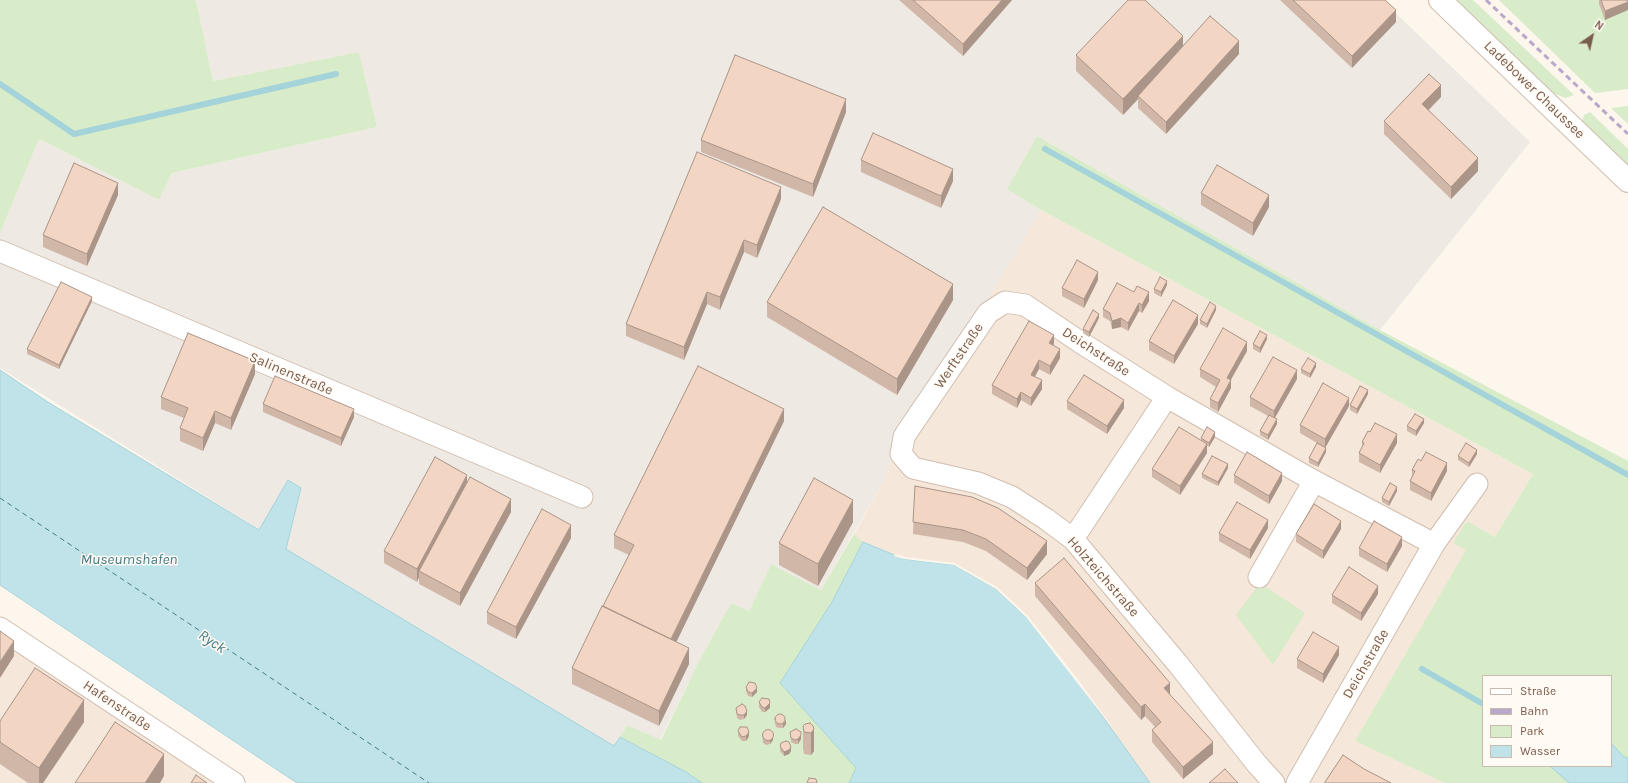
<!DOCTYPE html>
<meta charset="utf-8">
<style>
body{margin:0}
#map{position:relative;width:1628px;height:783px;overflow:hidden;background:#fdf6ec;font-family:Karla,sans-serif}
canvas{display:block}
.legend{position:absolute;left:1482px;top:675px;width:130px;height:92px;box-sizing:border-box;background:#fffaf3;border:1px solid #cabbb1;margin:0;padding:5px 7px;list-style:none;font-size:12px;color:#7a5c4d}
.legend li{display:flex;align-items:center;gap:8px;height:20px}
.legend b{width:20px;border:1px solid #cabbb1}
.north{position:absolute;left:1572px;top:16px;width:40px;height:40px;-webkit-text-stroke:3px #fffaf3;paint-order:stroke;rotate:34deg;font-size:11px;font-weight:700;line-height:16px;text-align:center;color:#7a5c4d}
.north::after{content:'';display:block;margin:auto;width:14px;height:18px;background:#7a5c4d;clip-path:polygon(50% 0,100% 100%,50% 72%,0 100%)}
</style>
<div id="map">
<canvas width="1628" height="783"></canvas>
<ul class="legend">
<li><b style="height:5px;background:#fff"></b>Straße</li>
<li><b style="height:5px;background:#b9a8c9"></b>Bahn</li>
<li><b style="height:11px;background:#d8ecc9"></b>Park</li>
<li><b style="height:11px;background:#bfe3e8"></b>Wasser</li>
</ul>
<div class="north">N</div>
</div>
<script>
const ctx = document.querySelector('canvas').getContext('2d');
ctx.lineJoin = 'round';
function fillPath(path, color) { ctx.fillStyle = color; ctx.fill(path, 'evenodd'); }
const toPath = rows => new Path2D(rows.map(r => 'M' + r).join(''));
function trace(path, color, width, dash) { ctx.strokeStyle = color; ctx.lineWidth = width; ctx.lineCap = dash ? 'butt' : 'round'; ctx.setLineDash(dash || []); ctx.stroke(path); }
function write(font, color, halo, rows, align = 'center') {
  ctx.font = font + ' Karla,sans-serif'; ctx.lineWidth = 3; ctx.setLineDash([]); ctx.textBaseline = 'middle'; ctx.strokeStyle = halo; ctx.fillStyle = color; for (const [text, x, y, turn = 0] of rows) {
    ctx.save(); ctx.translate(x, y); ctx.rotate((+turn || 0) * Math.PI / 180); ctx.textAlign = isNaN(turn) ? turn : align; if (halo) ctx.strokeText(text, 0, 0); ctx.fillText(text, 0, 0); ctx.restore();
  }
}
fillPath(toPath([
 [1041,210,1533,474,1495,537,1467,521,1467,550,1355,741,1444,783,1150,783,1076,679,1026,617,904,559,863,542,854,534,883,482,904,423,989,298],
 [0,639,216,783,0,783]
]), '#f5e8da');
fillPath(toPath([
 [196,0,1382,0,1530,142,1380,330,1037,136,1007,189,1041,210,989,298,904,423,883,482,821,590,771,564,749,611,731,603,698,663,660,740,627,725,614,747,286,549,301,488,289,480,260,530,0,368,0,233,39,139,159,200,172,173,377,127,359,52,213,81]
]), '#efe9e4');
fillPath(toPath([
 [0,0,196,0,213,81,359,52,377,127,172,173,159,200,39,139,0,233],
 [1454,0,1473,0,1574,95,1565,98,1548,91],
 [1499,0,1628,0,1628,89,1595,93],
 [1628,106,1628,124,1611,108],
 [1590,112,1628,149,1628,168,1582,122,1584,115],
 [1037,136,1380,330,1628,461,1628,783,1444,783,1355,741,1466,550,1453,543,1467,521,1495,537,1533,474,1041,210,1007,189],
 [1483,676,1611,676,1611,766,1483,766],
 [854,534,863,542,832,602,780,683,856,768,849,783,702,783,686,772,620,737,627,725,661,740,698,663,731,603,749,611,771,564,821,590],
 [1260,583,1305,613,1273,665,1236,615]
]), '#d8ecc9');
const water = toPath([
 [0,370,51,404,259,530,288,480,301,488,286,549,614,746,620,737,686,772,702,783,297,783,0,585,0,370],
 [863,542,904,559,954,565,996,589,1026,617,1076,679,1150,783,849,783,856,768,780,683,832,602,863,542],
 [1611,743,1624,757,1628,758,1628,783,1569,783,1550,766,1611,766,1611,743]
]);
fillPath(water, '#bfe3e8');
trace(water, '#a5d3da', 1);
fillPath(toPath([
 [895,554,905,557,954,563,997,587,1028,616,1077,678,1117,734,1026,617,996,589,954,565,904,559,894,556]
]), '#fdf6ec');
trace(toPath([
 [0,84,74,134,336,74],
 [1045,149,1628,475],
 [1422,669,1483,704]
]), '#a5d3da', 6);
trace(toPath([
 [0,498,429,783]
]), '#437c86', 1, [5, 4]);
const minor = toPath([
 [0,251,582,497],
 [1073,539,1167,397],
 [1434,544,1477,484],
 [1259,577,1314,481],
 [0,628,234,783],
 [1274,783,1256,763,1178,664,1073,539,1046,519,1012,497,978,483,913,468,901,454,904,437,907,432,988,313,1005,302,1025,305,1080,342,1167,397,1314,481,1434,544,1297,783]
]);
const tertiary = toPath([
 [1440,0,1628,181]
]);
trace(minor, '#d1beb0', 23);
trace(tertiary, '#d1beb0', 24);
trace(minor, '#fff', 21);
trace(tertiary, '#fff', 22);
trace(toPath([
 [1486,0,1628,134]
]), '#b9a8c9', 3, [6, 4]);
fillPath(toPath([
 [899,0,1012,0,963,56],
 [1280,0,1385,0,1396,22,1352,68],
 [1599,0,1627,0,1605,20,1599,4],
 [1183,46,1239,54,1166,134,1138,108,1138,99,1123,115,1076,71,1076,55],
 [1441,97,1429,110,1478,171,1451,199,1384,134,1384,121],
 [846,112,813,197,701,152,701,140],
 [861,160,953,181,941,208,861,172],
 [1201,193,1269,207,1253,236,1201,205],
 [118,195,87,266,43,247,43,235],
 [781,199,757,258,744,252,720,310,707,304,684,360,626,336,626,324],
 [1098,280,1084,308,1062,296,1062,288],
 [1167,285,1161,297,1154,293,1154,289],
 [953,300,897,395,767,317,767,302],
 [92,301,59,369,27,354,27,349],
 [1149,301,1142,313,1139,311,1128,331,1121,327,1112,329,1110,321,1103,317,1103,309],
 [1216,310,1207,328,1200,324,1200,320],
 [1099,318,1089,337,1083,333,1083,329],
 [1198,324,1174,364,1149,350,1149,341],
 [1267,339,1260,353,1253,349,1253,344],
 [1054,344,1053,345,1060,358,1050,375,1039,369,1035,377,1042,389,1031,406,1021,400,1017,408,992,394,992,385],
 [1247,351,1231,380,1231,388,1218,412,1210,407,1210,399,1216,387,1200,377,1200,369],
 [1316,367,1310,378,1301,373,1301,369],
 [255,374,231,430,215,423,203,451,180,441,180,428,184,418,161,409,161,397],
 [1297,379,1275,418,1277,424,1268,440,1260,435,1260,431,1268,416,1250,406,1250,397],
 [1368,394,1357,414,1350,410,1350,405],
 [1067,401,1124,408,1107,434,1067,409],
 [263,404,354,417,341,446,263,412],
 [1349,406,1325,448,1326,452,1318,467,1309,463,1309,458,1317,443,1300,433,1300,425],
 [784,421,676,642,689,664,659,726,572,684,572,668,603,606,629,555,614,548,614,535],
 [1424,423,1416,436,1407,431,1407,426],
 [1215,437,1209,447,1207,446,1207,453,1180,495,1152,477,1152,469,1201,441,1201,438],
 [1362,442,1397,443,1380,473,1359,462,1359,453,1362,448],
 [1477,454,1469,467,1458,460,1458,456],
 [1228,468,1218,486,1202,478,1202,474],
 [1412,470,1447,471,1431,501,1410,490,1410,481,1412,477],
 [1234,475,1282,481,1269,504,1234,483],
 [467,484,511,512,460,606,419,584,419,577,417,582,384,563,384,551],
 [915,486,1047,554,1027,580,986,551,963,542,913,534],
 [1397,491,1389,506,1382,502,1382,498],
 [853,522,818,586,779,565,779,543],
 [1268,528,1250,559,1219,541,1219,533],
 [1341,529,1323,559,1296,542,1296,534],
 [571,538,516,639,487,624,487,612],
 [1402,546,1387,572,1359,556,1359,548],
 [1035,583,1170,695,1213,754,1183,779,1152,742,1152,730,1155,727,1145,716,1141,720,1035,596],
 [1378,594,1361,621,1332,603,1332,595],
 [1339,655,1323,683,1297,668,1297,659],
 [746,687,757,692,752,697,748,696,746,691],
 [759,702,770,708,765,712,762,712,759,707],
 [736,708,747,715,744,719,740,720,737,718],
 [775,719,786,724,783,728,779,728,776,727,775,723],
 [0,721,84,722,43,783,28,783,0,764],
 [810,723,814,751,811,755,804,754,803,748,803,726],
 [738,731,749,736,746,741,742,741,738,736],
 [790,732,801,739,798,744,795,744,791,742],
 [762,733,773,740,770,744,766,745,763,743],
 [780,746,791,751,789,754,784,756,780,751]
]), '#d1b7a8');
fillPath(toPath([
 [1002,0,1012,0,963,56,963,44],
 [1628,2,1628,10,1605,20,1605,11],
 [1396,10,1396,22,1352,68,1352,56],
 [1183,36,1183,52,1138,96,1138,99,1123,115,1123,99],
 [1239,41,1239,54,1166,134,1166,122],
 [1441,85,1441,97,1422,116,1422,104],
 [846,99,846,112,813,197,813,184],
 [1478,158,1478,171,1451,199,1451,187],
 [953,169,953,181,941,208,941,196],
 [118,183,118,195,87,266,87,254],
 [781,187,781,199,757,258,757,245],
 [1269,195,1269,207,1253,236,1253,223],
 [744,240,744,252,720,310,720,297],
 [1098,272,1098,280,1084,308,1084,299],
 [1167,281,1167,285,1161,297,1161,292],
 [953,284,953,300,897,395,897,379],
 [707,292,707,304,684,360,684,347],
 [1149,292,1149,301,1142,313,1142,305],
 [92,297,92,301,59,369,59,365],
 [1139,303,1139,311,1128,331,1128,323],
 [1216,306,1216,310,1207,328,1207,324],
 [1099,314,1099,318,1089,337,1089,332],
 [1198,315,1198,324,1174,364,1174,356],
 [1121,318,1121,327,1112,329,1112,321],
 [1054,335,1054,344,1049,352,1049,343],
 [1267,335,1267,339,1260,353,1260,348],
 [1247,342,1247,351,1227,386,1227,378],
 [1060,349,1060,358,1050,375,1050,366],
 [1039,360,1039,369,1031,383,1031,375],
 [255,361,255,374,231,430,231,418],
 [1316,363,1316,367,1310,378,1310,374],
 [1297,370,1297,379,1274,419,1274,411],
 [1042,380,1042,389,1031,406,1031,398],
 [1231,380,1231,388,1218,412,1218,403],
 [1368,390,1368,394,1357,414,1357,409],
 [1021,392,1021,400,1017,408,1017,399],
 [1349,398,1349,406,1325,448,1325,439],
 [1124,400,1124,408,1107,434,1107,426],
 [354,409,354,417,341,446,341,438],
 [784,409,784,421,670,655,670,642],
 [215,411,215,423,203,451,203,438],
 [1277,419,1277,424,1268,440,1268,435],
 [1424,419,1424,423,1416,436,1416,431],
 [1215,432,1215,437,1209,447,1209,443],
 [1397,434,1397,443,1380,473,1380,465],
 [1207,444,1207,453,1180,495,1180,486],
 [1326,448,1326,452,1318,467,1318,463],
 [1477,450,1477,454,1469,467,1469,463],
 [1447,463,1447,471,1431,501,1431,493],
 [1228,464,1228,468,1218,486,1218,482],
 [1282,473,1282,481,1269,504,1269,496],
 [467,475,467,488,419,571,419,577,417,582,417,569],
 [1397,487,1397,491,1389,506,1389,502],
 [511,499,511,512,460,606,460,593],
 [853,500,853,522,818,586,818,564],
 [1268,520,1268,528,1250,559,1250,550],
 [1341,521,1341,529,1323,559,1323,551],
 [571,525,571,538,516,639,516,627],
 [1402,537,1402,546,1387,572,1387,564],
 [1047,541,1047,554,1027,580,1027,568],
 [1378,586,1378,594,1361,621,1361,613],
 [14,641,14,656,0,678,0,662],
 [1339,647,1339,655,1323,683,1323,674],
 [689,648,689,664,659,726,659,711],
 [1170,683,1170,695,1164,688],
 [757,688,757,692,752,697,752,693],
 [84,700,84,722,43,783,39,783,39,768],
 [770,703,770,708,765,712,765,708],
 [1145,704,1145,716,1141,720,1141,707],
 [747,711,747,715,744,719,744,715],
 [786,720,786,724,783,728,783,724],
 [814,729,814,751,811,755,811,733],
 [749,732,749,736,746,741,746,736],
 [801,735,801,739,798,744,798,739],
 [773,736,773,740,770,744,770,740],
 [1213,742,1213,754,1183,779,1183,767],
 [791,747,791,751,789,754,784,756,784,752],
 [164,754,164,776,160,783,145,783]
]), '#aa9588');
const building = toPath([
 [913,0,1002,0,963,44,913,0],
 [1128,0,1145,0,1183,36,1123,99,1076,55,1128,0],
 [1293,0,1385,0,1396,10,1352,56,1293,0],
 [1601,0,1627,0,1628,2,1605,11,1601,0],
 [1210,16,1239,41,1166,122,1138,96,1210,16],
 [735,55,846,99,813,184,701,140,735,55],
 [1429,74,1441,85,1422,104,1478,158,1451,187,1384,121,1429,74],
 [873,133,953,169,941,196,861,160,873,133],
 [697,152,781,187,757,245,744,240,720,297,707,292,684,347,626,324,697,152],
 [74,163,118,183,87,254,43,235,74,163],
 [1217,165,1269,195,1253,223,1201,193,1217,165],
 [823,207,953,284,897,379,767,302,823,207],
 [1077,260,1098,272,1084,299,1062,288,1077,260],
 [1160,277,1167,281,1161,292,1154,289,1160,277],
 [61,282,92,297,59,365,27,349,61,282],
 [1117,283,1134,292,1137,286,1149,292,1142,305,1139,303,1128,323,1121,318,1112,321,1110,313,1103,309,1117,283],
 [1173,300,1198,315,1174,356,1149,341,1173,300],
 [1210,302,1216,306,1207,324,1200,320,1210,302],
 [1093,310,1099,314,1089,332,1083,329,1093,310],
 [1029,321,1054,335,1049,343,1060,349,1050,366,1039,360,1031,375,1042,380,1031,398,1021,392,1017,399,992,385,1029,321],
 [1223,328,1247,342,1227,378,1231,380,1218,403,1210,399,1220,380,1200,369,1223,328],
 [1260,331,1267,335,1260,348,1253,344,1260,331],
 [188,333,255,361,231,418,215,411,203,438,180,428,188,408,161,397,188,333],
 [1273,357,1297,370,1274,411,1250,397,1273,357],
 [1308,358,1316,363,1310,374,1301,369,1308,358],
 [698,366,784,409,671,639,603,606,634,545,614,535,698,366],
 [1084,375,1124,400,1107,426,1067,401,1084,375],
 [275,376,354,409,341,438,263,404,275,376],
 [1323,383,1349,398,1325,439,1300,425,1323,383],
 [1360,386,1368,390,1357,409,1350,405,1360,386],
 [1415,414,1424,419,1416,431,1407,426,1415,414],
 [1269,415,1277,419,1268,435,1260,431,1269,415],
 [1375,423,1397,434,1380,465,1359,453,1364,443,1362,442,1368,431,1370,432,1375,423],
 [1179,427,1207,444,1180,486,1152,469,1179,427],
 [1207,427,1215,432,1209,443,1201,438,1207,427],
 [1317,443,1326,448,1318,463,1309,458,1317,443],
 [1466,443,1477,450,1469,463,1458,456,1466,443],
 [1247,452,1282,473,1269,496,1234,475,1247,452],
 [1426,452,1447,463,1431,493,1410,481,1415,471,1412,470,1418,459,1421,461,1426,452],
 [1212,456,1228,464,1218,482,1202,474,1212,456],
 [435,457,467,475,417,569,384,551,435,457],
 [470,477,511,499,460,593,419,571,470,477],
 [814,478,853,500,818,564,779,543,814,478],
 [1390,483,1397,487,1389,502,1382,498,1390,483],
 [915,486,972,497,998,508,1047,541,1027,568,986,539,963,530,913,522,915,486],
 [1237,502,1268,520,1250,550,1219,533,1237,502],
 [1314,504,1341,521,1323,551,1296,534,1314,504],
 [542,509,571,525,516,627,487,612,542,509],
 [1374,521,1402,537,1387,564,1359,548,1374,521],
 [1064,558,1170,683,1164,688,1213,742,1183,767,1152,730,1161,722,1145,704,1141,707,1035,583,1064,558],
 [1349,567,1378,586,1361,613,1332,595,1349,567],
 [602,606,689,648,659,711,572,668,602,606],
 [0,631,14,641,0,662,0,631],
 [1313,632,1339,647,1323,674,1297,659,1313,632],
 [35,668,84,700,39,768,0,742,0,721,35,668],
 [749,682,755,683,757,688,752,693,748,692,746,687,749,682],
 [762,698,769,699,770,703,765,708,762,707,759,702,762,698],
 [742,704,745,706,747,711,744,715,740,715,737,714,736,708,742,704],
 '775 719a5 5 0 1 1 10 0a5 5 0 1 1-10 0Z',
 [115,722,164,754,145,783,75,783,115,722],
 [810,723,813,726,814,729,811,733,804,732,803,726,805,724,810,723],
 [740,727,747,727,749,732,746,736,742,737,738,731,740,727],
 [796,729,801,732,801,735,798,739,795,740,791,738,790,732,796,729],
 '762.5 735a5.5 5.5 0 1 1 11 0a5.5 5.5 0 1 1-11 0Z',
 [786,741,789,742,791,747,789,750,784,752,780,746,781,743,786,741],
 [1343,755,1364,769,1391,783,1325,783,1325,782,1343,755],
 [1225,769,1238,783,1209,783,1225,769],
 [196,775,207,783,191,783,196,775],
 [809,778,816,779,817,783,807,783,809,778]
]);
fillPath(building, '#f3d5c3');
trace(building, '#aa9588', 1);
write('14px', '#7a5c4d', '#fffaf3', [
 ["Ladebower Chaussee",1534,90,44],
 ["Deichstraße",1096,352,33],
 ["Werftstraße",959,356,-56],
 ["Salinenstraße",291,374,23],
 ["Holzteichstraße",1103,577,49],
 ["Deichstraße",1366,664,-60],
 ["Hafenstraße",117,706,34]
]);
write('italic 15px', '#437c86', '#fffaf3', [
 ["Museumshafen",129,560],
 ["Ryck",212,642,34]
]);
</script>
